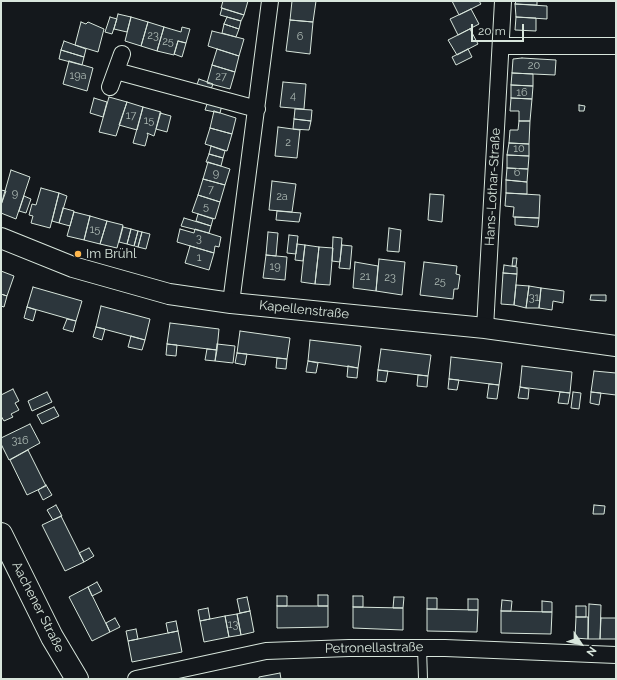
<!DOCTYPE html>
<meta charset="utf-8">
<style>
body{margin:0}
#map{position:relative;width:617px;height:680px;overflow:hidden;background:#14181c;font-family:Raleway,sans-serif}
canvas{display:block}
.frame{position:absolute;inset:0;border:2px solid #d8e6dc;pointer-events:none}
.north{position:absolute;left:561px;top:624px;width:40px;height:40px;-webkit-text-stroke:3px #14181c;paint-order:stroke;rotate:125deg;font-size:11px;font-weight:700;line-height:16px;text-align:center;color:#d8e6dc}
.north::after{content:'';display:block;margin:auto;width:14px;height:18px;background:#d8e6dc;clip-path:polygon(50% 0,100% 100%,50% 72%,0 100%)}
.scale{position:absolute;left:471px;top:24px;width:53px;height:18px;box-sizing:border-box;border:2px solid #d8e6dc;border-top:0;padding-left:5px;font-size:12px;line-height:14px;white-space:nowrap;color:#d8e6dc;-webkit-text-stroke:3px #14181c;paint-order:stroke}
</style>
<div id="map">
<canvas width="617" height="680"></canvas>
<div class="frame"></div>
<div class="north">N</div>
<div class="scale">20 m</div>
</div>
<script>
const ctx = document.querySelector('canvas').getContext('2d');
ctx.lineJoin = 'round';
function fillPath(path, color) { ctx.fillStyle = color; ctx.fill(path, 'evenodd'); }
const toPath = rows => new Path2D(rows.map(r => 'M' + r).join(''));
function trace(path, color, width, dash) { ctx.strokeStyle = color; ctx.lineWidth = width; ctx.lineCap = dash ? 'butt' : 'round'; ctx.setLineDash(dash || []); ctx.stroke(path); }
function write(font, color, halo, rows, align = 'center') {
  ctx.font = font + ' Raleway,sans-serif'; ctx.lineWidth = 3; ctx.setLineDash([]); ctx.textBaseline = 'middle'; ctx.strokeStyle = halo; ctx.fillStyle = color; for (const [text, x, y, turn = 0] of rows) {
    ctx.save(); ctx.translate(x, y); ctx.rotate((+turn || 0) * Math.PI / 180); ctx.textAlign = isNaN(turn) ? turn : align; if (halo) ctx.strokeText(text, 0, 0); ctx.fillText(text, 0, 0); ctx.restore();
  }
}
const building = toPath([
 [223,1,248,1,244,15,221,8,223,1],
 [292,1,316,1,313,22,290,20,292,1],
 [452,1,479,1,481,4,459,15,452,1],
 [516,1,537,1,537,5,515,4,516,1],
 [515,4,547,6,547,19,516,17,515,4],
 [222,8,244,15,241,21,220,15,222,8],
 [471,9,479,24,458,35,450,19,471,9],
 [118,14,131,17,127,32,114,29,118,14],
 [110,17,117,19,112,34,105,32,110,17],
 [131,17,148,22,141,46,125,41,131,17],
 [227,17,241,21,239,29,224,24,227,17],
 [516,17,536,18,536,31,515,30,516,17],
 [290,20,313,22,310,54,286,51,290,20],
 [81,22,86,24,88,22,104,29,98,52,75,45,81,22],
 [148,22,164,27,157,51,141,46,148,22],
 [224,24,239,29,236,37,222,33,224,24],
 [164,27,181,32,182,27,190,29,186,43,178,41,174,55,157,51,164,27],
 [470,29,478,44,457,55,448,40,470,29],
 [212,31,244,39,239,56,208,46,212,31],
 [64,41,86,49,84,57,61,50,64,41],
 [178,41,186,43,182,57,174,54,178,41],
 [217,49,239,56,235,72,212,65,217,49],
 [468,49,472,57,456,65,452,57,468,49],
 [61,50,84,57,82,65,59,59,61,50],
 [522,58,556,60,555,75,512,73,513,59,522,58],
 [69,61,93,68,87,91,63,84,69,61],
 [212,65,235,72,230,89,207,83,212,65],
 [512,73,533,74,533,86,511,85,512,73],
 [199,79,213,84,210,92,196,87,199,79],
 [283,82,306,84,304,109,280,107,283,82],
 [511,85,533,86,532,99,511,98,511,85],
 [109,97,127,102,116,136,99,132,109,97],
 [94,98,107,102,103,117,90,113,94,98],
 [511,98,532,99,530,121,519,121,519,111,510,111,511,98],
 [208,101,222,105,220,113,205,110,208,101],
 [127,102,143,107,137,130,119,125,127,102],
 [579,105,585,106,584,111,579,111,579,105],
 [143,107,161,112,154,136,147,133,148,135,145,146,133,143,143,107],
 [295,109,312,110,311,121,294,119,295,109],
 [214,111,236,118,232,134,210,128,214,111],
 [160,113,171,116,167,132,156,129,160,113],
 [294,119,311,121,309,130,293,129,294,119],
 [519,121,530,121,529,144,509,143,510,130,518,130,519,121],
 [278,127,300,130,297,158,275,156,278,127],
 [210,128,232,134,227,151,205,144,210,128],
 [509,143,529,144,529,156,507,155,509,143],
 [211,146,225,151,223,158,209,154,211,146],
 [209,154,223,158,221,166,206,162,209,154],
 [507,155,529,156,528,169,507,168,507,155],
 [208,162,230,169,225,185,203,179,208,162],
 [507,168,528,169,527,182,506,180,507,168],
 [11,170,30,177,16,219,1,213,1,205,11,170],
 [203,179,225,185,220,202,198,195,203,179],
 [506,180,527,182,527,194,506,193,506,180],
 [272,181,296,184,292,212,269,210,272,181],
 [41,188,59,193,50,228,31,223,33,216,29,215,32,204,36,205,41,188],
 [1,190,6,191,1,205,1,190],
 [59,193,67,196,59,223,52,221,59,193],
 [506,193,540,195,539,218,513,217,514,207,505,206,506,193],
 [430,194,444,195,442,222,428,220,430,194],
 [198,195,220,202,215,219,192,212,198,195],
 [24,196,31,199,26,213,19,211,24,196],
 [63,208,74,211,70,226,59,223,63,208],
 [277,211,301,213,299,222,276,220,277,211],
 [74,212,90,216,84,240,67,236,74,212],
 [198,214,213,219,211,226,196,221,198,214],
 [90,216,107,221,100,244,84,240,90,216],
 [515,217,539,218,538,227,515,225,515,217],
 [184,218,211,226,209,233,181,226,184,218],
 [107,221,123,225,117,248,100,244,107,221],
 [123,227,131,229,127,244,119,242,123,227],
 [389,228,401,230,399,252,387,251,389,228],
 [131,229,138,231,134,246,127,244,131,229],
 [180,229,194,233,195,229,221,237,219,247,215,246,214,253,177,242,180,229],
 [138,231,142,232,138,247,134,246,138,231],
 [142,232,150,234,146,249,138,247,142,232],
 [268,232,278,233,276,256,266,255,268,232],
 [289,235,298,236,296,254,287,253,289,235],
 [333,237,342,238,340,262,332,261,333,237],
 [297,244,305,245,303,261,295,260,297,244],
 [305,245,319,247,315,284,301,282,305,245],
 [342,245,352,246,350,269,339,268,342,245],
 [190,246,214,253,209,270,185,263,190,246],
 [319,247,333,248,330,285,315,284,319,247],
 [266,255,287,257,285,280,263,278,266,255],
 [513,258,517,258,516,266,512,266,513,258],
 [379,259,405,262,402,295,376,291,379,259],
 [355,262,378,266,376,291,353,288,355,262],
 [424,262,457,266,456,274,460,275,458,289,454,289,453,299,420,295,424,262],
 [504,265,517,267,517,274,503,273,504,265],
 [1,271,14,276,7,296,1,294,1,271],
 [503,273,517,274,514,305,501,304,503,273],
 [516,285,529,286,526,308,514,305,516,285],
 [529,286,541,288,539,308,526,308,529,286],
 [33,287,82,301,76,321,27,307,33,287],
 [541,288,564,291,563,303,553,301,552,310,539,308,541,288],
 [1,294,7,296,4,307,1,306,1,294],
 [591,295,606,295,606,301,590,300,591,295],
 [101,306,150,319,145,340,96,327,101,306],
 [27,307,36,310,33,321,24,318,27,307],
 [67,319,76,321,73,332,63,329,67,319],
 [170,323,219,329,217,350,167,344,170,323],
 [96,327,105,329,102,340,93,337,96,327],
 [240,331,290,338,287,359,237,353,240,331],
 [131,336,145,340,142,350,128,347,131,336],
 [310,340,361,346,358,368,308,361,310,340],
 [167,344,177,345,176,356,166,355,167,344],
 [217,344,235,346,233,363,215,361,217,344],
 [207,349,217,350,215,361,205,360,207,349],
 [381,349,431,355,428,376,378,370,381,349],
 [237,353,247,354,245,365,235,363,237,353],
 [451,357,502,363,499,385,449,379,451,357],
 [277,358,287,359,286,369,276,368,277,358],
 [308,361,318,363,316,373,306,372,308,361],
 [348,366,358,368,357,378,347,377,348,366],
 [522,366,572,372,570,393,520,387,522,366],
 [378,370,388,371,386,382,377,381,378,370],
 [594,371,616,373,616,395,591,392,594,371],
 [418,375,428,376,427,387,417,386,418,375],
 [449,379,459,380,457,390,448,389,449,379],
 [489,384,499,385,497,399,487,398,489,384],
 [520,387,529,389,528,399,518,398,520,387],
 [13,389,19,401,15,403,19,410,11,414,13,417,4,421,1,416,1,395,13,389],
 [47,392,52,402,32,411,28,401,47,392],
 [560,392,570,393,568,404,558,403,560,392],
 [573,392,581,393,579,409,571,408,573,392],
 [591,392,601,393,599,405,590,403,591,392],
 [54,407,59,416,42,424,37,415,54,407],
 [30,424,40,443,9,460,1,444,1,438,30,424],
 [28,450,46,486,27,495,10,460,28,450],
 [46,485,52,495,43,500,38,490,46,485],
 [56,505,62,516,53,520,47,510,56,505],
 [594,505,605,506,604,514,593,514,594,505],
 [61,516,84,562,65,571,42,525,61,516],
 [89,548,94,556,84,562,79,553,89,548],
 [97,582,102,591,92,596,88,587,97,582],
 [88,587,110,632,92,641,69,597,88,587],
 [318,595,328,595,328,606,318,606,318,595],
 [277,596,287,596,287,606,277,606,277,596],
 [353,596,363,596,363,607,353,607,353,596],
 [247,597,250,611,240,613,237,599,247,597],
 [394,597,404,597,403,608,393,608,394,597],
 [427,598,437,598,437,609,427,609,427,598],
 [468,599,478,599,478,610,468,610,468,599],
 [502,600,512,601,511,611,501,611,502,600],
 [542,601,552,602,552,612,542,612,542,601],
 [589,604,601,605,600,639,588,639,589,604],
 [277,606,328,606,328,627,277,628,277,606],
 [576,606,586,606,586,617,576,617,576,606],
 [353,607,403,608,403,630,353,628,353,607],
 [208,608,210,619,200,621,198,610,208,608],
 [427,609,478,610,477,632,427,631,427,609],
 [250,611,254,632,241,635,237,614,250,611],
 [501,611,552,612,551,634,501,633,501,611],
 [237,614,241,635,229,637,225,616,237,614],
 [225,616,229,637,204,642,200,621,225,616],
 [576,617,588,617,588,639,575,638,576,617],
 [115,618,120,627,110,632,106,623,115,618],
 [601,618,616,618,616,639,600,639,601,618],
 [176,621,178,631,168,633,166,623,176,621],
 [136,629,138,639,128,641,126,631,136,629],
 [178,631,182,652,132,662,128,641,178,631],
 [280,673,281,679,259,679,259,677,280,673]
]);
fillPath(building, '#2c363c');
trace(building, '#d8e6dc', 1);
const service = toPath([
 [422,648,423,679]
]);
const minor = toPath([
 [501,46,616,46],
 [116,71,257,109],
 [110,87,122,54],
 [231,303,270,1],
 [485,328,503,1],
 [136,679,266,651,349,648,445,648,616,655]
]);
const tertiary = toPath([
 [1,238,73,267,169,294,231,303,485,328,616,346]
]);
const secondary = toPath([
 [1,534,52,637,77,679]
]);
trace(service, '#d8e6dc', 10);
trace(minor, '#d8e6dc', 18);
trace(tertiary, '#d8e6dc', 22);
trace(secondary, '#d8e6dc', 24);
trace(service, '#14181c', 8);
trace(minor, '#14181c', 16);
trace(tertiary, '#14181c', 20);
trace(secondary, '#14181c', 22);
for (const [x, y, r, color] of [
 [78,254,4,"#ffb74d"]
]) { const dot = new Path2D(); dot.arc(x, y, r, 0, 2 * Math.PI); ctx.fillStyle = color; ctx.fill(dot); trace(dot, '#14181c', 1.5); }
write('11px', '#adbab4', null, [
 ["23",153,36],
 ["6",300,37],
 ["25",168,42],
 ["20",534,66],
 ["19a",78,76],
 ["27",221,77],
 ["16",522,93],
 ["4",293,96],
 ["17",131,116],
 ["15",149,121],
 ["2",288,143],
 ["10",519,149],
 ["6",517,173],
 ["9",216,174],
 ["7",211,190],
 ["9",15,194],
 ["2a",282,197],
 ["5",206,207],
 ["15",95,230],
 ["3",199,239],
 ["1",199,258],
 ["19",275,267],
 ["21",365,277],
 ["23",390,278],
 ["25",440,282],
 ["31",534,298],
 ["316",20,441],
 ["13",233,625]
]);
write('13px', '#d8e6dc', '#14181c', [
 ["Hans-Lothar-Straße",493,187,-87],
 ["Kapellenstraße",304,310,6],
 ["Aachener Straße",38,607,63],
 ["Petronellastraße",374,648,-1]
]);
write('13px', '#d8e6dc', '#14181c', [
 ["Im Brühl",86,254]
], 'left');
</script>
